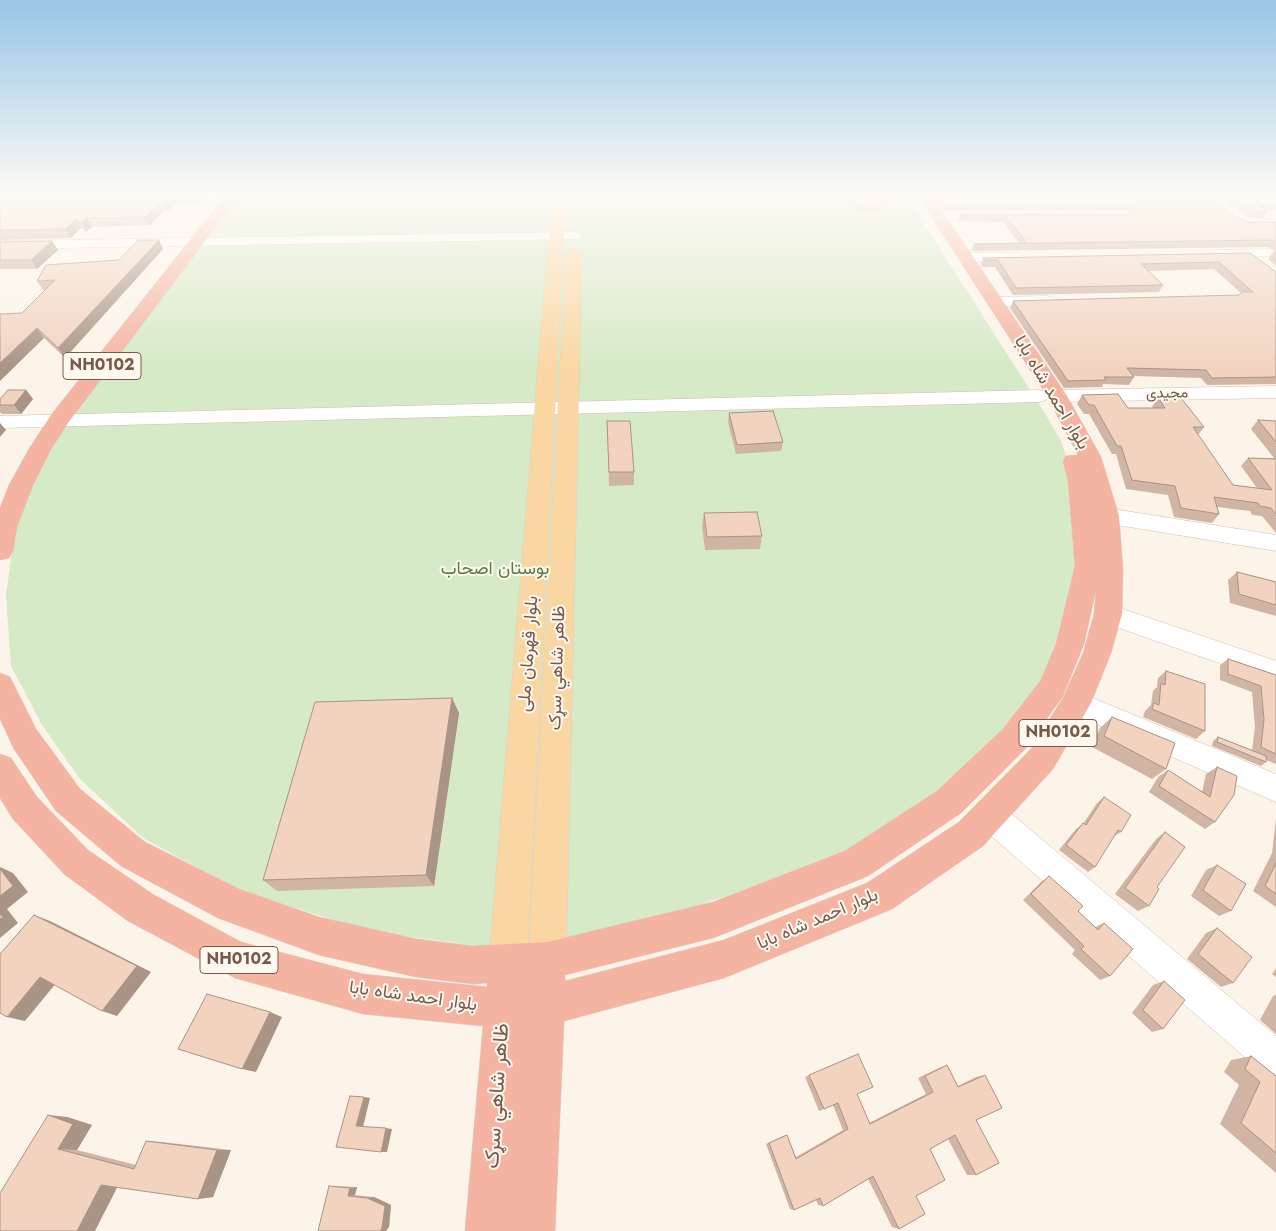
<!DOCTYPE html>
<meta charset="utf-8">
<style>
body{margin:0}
canvas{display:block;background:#fcf4e9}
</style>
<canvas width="1276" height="1231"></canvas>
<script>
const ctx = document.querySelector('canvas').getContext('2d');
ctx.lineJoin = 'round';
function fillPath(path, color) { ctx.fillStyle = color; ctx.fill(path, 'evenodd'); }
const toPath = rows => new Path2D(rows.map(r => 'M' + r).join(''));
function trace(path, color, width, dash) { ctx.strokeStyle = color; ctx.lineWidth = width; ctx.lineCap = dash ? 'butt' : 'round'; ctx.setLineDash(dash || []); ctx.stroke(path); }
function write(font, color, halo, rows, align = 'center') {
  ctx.font = font + ' Jost,Vazirmatn,sans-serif'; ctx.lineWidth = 4; ctx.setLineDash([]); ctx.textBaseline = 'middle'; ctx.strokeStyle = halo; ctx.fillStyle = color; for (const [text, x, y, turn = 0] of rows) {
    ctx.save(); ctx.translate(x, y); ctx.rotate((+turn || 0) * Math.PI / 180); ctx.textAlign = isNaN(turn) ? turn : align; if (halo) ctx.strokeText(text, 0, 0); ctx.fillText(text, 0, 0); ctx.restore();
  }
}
fillPath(toPath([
 [236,196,906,196,1043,410,1061,441,1075,482,1075,600,1036,698,982,760,854,852,688,909,580,939,486,947,372,932,238,890,143,838,80,779,42,725,11,666,6,596,15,527,31,475,60,425]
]), '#d6eac7');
const minor = toPath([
 [1202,196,1216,196,1241,215,1251,220,1276,220,1276,228,1244,227,1231,221,1202,196],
 [938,212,993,212,1000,216,993,220,933,219,931,216,933,213,938,212],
 [574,232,579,233,581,236,579,239,0,249,0,241,574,232],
 [1268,249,1273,250,1275,253,1273,256,1218,258,1211,254,1218,250,1268,249],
 [965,253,1018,253,1026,258,1018,263,960,261,957,258,965,253],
 [1047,296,1053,298,1055,301,1053,304,995,307,987,302,995,297,1047,296],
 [1276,386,1276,398,1057,402,1050,400,1048,397,1046,400,1039,402,0,428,0,416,1039,390,1046,392,1048,395,1050,392,1057,390,1276,386],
 [1107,508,1276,535,1276,551,1099,522,1096,516,1099,510,1107,508],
 [1108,604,1276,661,1276,683,1099,621,1096,614,1099,607,1108,604],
 [1076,691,1276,774,1276,802,1066,711,1062,703,1066,695,1076,691],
 [991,801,1002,806,1276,1036,1276,1079,1263,1073,980,826,976,816,980,806,991,801]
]);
const major = toPath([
 [552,196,566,196,527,962,521,975,508,981,495,975,489,962,552,196],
 [574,248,582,253,566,961,560,974,547,980,534,974,528,961,566,253,574,248]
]);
const highway = toPath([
 [225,196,239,196,68,423,51,449,33,485,17,527,13,551,9,558,0,560,0,508,9,485,29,449,51,415,225,196],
 [918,196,932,196,1067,396,1101,457,1119,516,1123,571,1122,614,1111,653,1091,703,1053,769,983,846,892,909,724,978,564,1021,555,1231,465,1231,483,1026,363,1014,235,978,128,921,64,874,13,819,0,798,0,754,11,758,37,797,88,850,154,895,241,942,363,974,487,987,487,983,473,984,416,977,319,955,218,918,121,866,56,811,14,749,0,719,0,673,10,677,36,729,80,789,145,842,239,889,319,917,416,939,473,946,547,942,713,902,845,851,937,791,1003,729,1041,680,1056,644,1075,566,1068,481,1063,461,1066,456,1078,455,1047,396,918,196],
 [1096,590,1094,614,1083,653,1064,696,1031,749,959,822,867,883,724,940,565,981,565,975,713,938,868,876,961,813,1025,749,1063,696,1084,644,1096,590]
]);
trace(minor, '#d1beb0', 1);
trace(major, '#d9d1cd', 1);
trace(highway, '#d9d1cd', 1);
fillPath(minor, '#fff');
fillPath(major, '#fad7a2');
fillPath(highway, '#f5b4a1');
fillPath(toPath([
 [0,196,205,196,197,204,175,204,169,211,163,212,150,225,92,227,86,232,81,228,71,238,0,240],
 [849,196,882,196,883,197,880,211,857,211],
 [935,196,1210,196,1234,216,1248,222,1276,222,1276,266,1268,259,1273,252,1275,251,1268,247,971,251,974,244,1019,243,1003,222,958,221,960,214,1129,215,1132,214,1126,210,944,210],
 [1219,196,1243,196,1249,201,1255,202,1257,201,1252,196,1276,196,1276,210,1267,211,1268,211,1263,218,1251,218],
 [159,240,163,249,65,358,44,338,22,313,45,290,43,290,37,281,119,260],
 [52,241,58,250,37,269,0,269,0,242],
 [1250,253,1276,272,1276,384,1207,385,1201,378,1133,376,1134,377,1129,385,1103,384,1102,387,1064,388,1010,308,1013,301,1239,295,1241,293,1214,269,1148,271,1163,285,1159,292,1013,295,995,267,982,267,981,265,983,258],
 [26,390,33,399,21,414,2,414,0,412,0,399],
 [1082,395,1128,408,1153,408,1152,407,1158,398,1204,427,1198,435,1233,485,1257,488,1241,466,1248,458,1274,458,1251,429,1258,420,1276,421,1276,533,1262,516,1252,515,1250,511,1217,507,1219,514,1212,523,1174,517,1168,495,1126,489,1116,454,1112,454,1089,414,1084,414,1077,404],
 [729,413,783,442,781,451,736,454,728,422],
 [607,421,634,472,634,485,609,486],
 [704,513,762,536,760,549,705,550,702,526],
 [1237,572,1276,582,1276,616,1230,603,1228,580],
 [1228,659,1276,675,1276,764,1266,760,1266,762,1261,766,1212,746,1213,741,1218,737,1252,750,1255,727,1252,692,1220,680,1220,665],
 [1166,671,1205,731,1196,739,1143,717,1145,711,1151,705,1153,691,1157,687,1158,678],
 [452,698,459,713,434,886,277,891,263,880],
 [1112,717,1166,769,1152,779,1092,747,1100,728],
 [1217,767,1215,822,1205,829,1149,792,1158,777,1168,770,1202,792,1206,774],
 [1104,797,1121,832,1113,837,1095,867,1088,872,1059,850,1076,829,1083,824,1097,803],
 [1276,818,1276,907,1253,891,1272,853],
 [1165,832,1157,887,1149,906,1138,911,1115,894,1156,839],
 [1217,865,1231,911,1219,916,1191,896,1206,870],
 [1049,876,1078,911,1095,927,1104,923,1110,976,1100,980,1072,954,1075,950,1023,900,1041,882],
 [1217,928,1233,983,1221,987,1187,959,1206,933],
 [1276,968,1276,977,1272,974],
 [1164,981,1163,1029,1152,1032,1132,1013,1153,985],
 [1276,995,1276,1034,1260,1020,1273,996],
 [1251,1056,1276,1076,1276,1173,1220,1124,1239,1085,1224,1072,1231,1060],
 [947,1065,958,1086,976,1077,985,1075,976,1120,976,1175,967,1175,948,1139,930,1149,916,1196,899,1229,892,1227,868,1179,823,1206,818,1205,816,1200,794,1210,790,1209,766,1144,783,1136,787,1135,796,1157,843,1130,833,1105,819,1111,805,1077,809,1075,857,1094,869,1123,926,1094,918,1078,939,1068],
 [67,1117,92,1125,77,1150,136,1165,146,1141,162,1142,231,1150,213,1197,198,1199,117,1187,0,1231],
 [329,1186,337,1186,357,1187,355,1195,374,1197,391,1205,389,1227]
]), '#d0b5a5');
fillPath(toPath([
 [170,196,175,204,169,211,164,203],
 [193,196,205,196,197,204],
 [159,203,163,212,150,225,145,217],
 [87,218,92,227,86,232,81,223],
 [76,219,81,228,71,238,65,229],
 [159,240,163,249,65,358,58,348],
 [52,241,58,250,37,269,31,260],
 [37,328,44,338,0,381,0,363],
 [26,390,33,399,21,414,14,405],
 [0,423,6,430,0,437],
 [452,698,459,713,434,886,426,875],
 [0,867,13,873,28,892,7,909,18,923,0,938],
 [34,915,50,921,151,972,117,1016,102,1011],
 [40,977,57,982,25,1021,7,1017],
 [270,1012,282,1017,256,1072,242,1069],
 [364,1097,370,1098,363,1127,356,1126],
 [48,1115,67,1117,92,1125,77,1150,58,1149],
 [386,1128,392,1129,387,1152,381,1152],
 [217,1150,231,1150,213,1197,198,1199],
 [119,1184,95,1231,77,1231,101,1185],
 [357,1187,355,1195,348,1196,350,1188],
 [374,1197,391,1205,389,1227,386,1231,380,1231,367,1198]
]), '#a99486');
const building = toPath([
 [0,196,170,196,164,203,159,203,145,217,87,218,81,223,76,219,65,229,0,230,0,196],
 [859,196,882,196,883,197,860,197,859,196],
 [941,196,1210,196,1234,216,1248,222,1276,222,1276,242,1273,240,974,244,1027,243,1005,215,960,214,1129,215,1138,209,1129,203,946,203,941,196],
 [1233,196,1243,196,1249,201,1255,202,1264,197,1263,196,1276,196,1276,204,1257,204,1268,211,1256,211,1233,196],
 [138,240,159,240,58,348,37,328,0,363,0,314,22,313,55,280,37,281,46,265,119,260,138,240],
 [52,241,31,260,0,260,0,242,52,241],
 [1250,253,1276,272,1276,377,1212,378,1206,370,1127,368,1134,377,1104,377,1106,380,1068,381,1013,301,1239,295,1242,292,1253,292,1219,262,1141,264,1163,285,1016,288,998,260,985,260,983,258,1250,253],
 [8,390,26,390,14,405,0,405,0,399,8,390],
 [1118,394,1128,408,1165,408,1158,398,1181,398,1204,427,1193,427,1233,485,1272,490,1248,458,1276,459,1276,514,1271,508,1260,506,1258,503,1214,497,1219,514,1181,508,1175,486,1132,480,1121,446,1117,446,1094,405,1089,405,1082,395,1118,394],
 [773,411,783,442,737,445,729,413,773,411],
 [1258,420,1276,421,1276,442,1258,420],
 [607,421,630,421,634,472,609,472,607,421],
 [757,512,762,536,707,537,704,513,757,512],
 [1237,572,1276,582,1276,605,1239,594,1237,572],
 [1228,659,1276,675,1276,754,1261,747,1264,720,1261,686,1228,674,1228,659],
 [1166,671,1205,684,1205,731,1152,709,1154,703,1159,705,1161,683,1165,685,1166,671],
 [452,698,426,875,263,880,315,702,452,698],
 [1112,717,1175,743,1166,769,1104,736,1112,717],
 [1218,737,1266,756,1266,762,1217,742,1218,737],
 [1217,767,1237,776,1234,795,1215,822,1159,786,1168,770,1210,797,1217,767],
 [1104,797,1131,815,1121,832,1118,830,1095,867,1066,845,1083,823,1086,825,1104,797],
 [1165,832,1185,847,1157,887,1159,889,1149,906,1125,888,1165,832],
 [1276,863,1276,894,1265,886,1276,863],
 [1217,865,1246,884,1231,911,1203,890,1217,865],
 [0,869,13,886,0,896,0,869],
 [1049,876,1083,906,1078,911,1098,930,1104,923,1133,949,1110,976,1081,949,1084,946,1031,894,1049,876],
 [0,913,3,917,0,920,0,913],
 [34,915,137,966,102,1011,40,977,7,1017,0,1013,0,954,34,915],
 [1217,928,1252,957,1233,983,1198,954,1217,928],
 [1164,981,1185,1000,1163,1029,1143,1010,1164,981],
 [207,994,270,1012,242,1069,178,1049,207,994],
 [858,1054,873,1087,857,1094,870,1124,933,1092,925,1076,947,1065,958,1087,985,1075,1002,1108,976,1120,999,1163,976,1175,955,1135,930,1149,945,1180,916,1196,925,1214,899,1229,873,1176,823,1206,820,1198,794,1210,769,1143,787,1135,796,1159,848,1129,838,1103,824,1109,809,1075,858,1054],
 [1251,1056,1276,1076,1276,1153,1241,1123,1260,1082,1245,1069,1251,1056],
 [350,1096,364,1097,356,1126,386,1128,381,1152,336,1147,350,1096],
 [48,1115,73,1124,58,1149,134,1169,146,1141,217,1150,198,1199,101,1185,77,1231,0,1231,0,1193,48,1115],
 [329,1186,350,1188,348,1196,367,1198,385,1206,382,1228,380,1231,318,1231,329,1186]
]);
fillPath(building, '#f2d3c0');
trace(building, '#a99486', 1);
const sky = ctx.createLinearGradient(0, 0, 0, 368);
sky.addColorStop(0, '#97c6e7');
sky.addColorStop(0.53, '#fefaf5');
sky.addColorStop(1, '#fefaf500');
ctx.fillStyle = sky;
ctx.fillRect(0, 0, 1276, 368);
write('15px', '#775a4c', '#fff8ef', [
 ["مجیدی",1167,394,-1]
]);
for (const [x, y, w] of [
 [102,366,78],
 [1058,733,78],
 [239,960,78]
]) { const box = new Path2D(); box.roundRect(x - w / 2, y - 13.5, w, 27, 4); ctx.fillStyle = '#fff8ef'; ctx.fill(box); trace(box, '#775a4c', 1); }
write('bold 16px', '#775a4c', null, [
 ["NH0102",102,366],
 ["NH0102",1058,733],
 ["NH0102",239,960]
]);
write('18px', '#775a4c', '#fff8ef', [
 ["بلوار احمد شاه بابا",1051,393,59],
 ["بلوار قهرمان ملی",529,654,-86],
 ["ظاهر شاهي سړک",558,668,-88],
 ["بلوار احمد شاه بابا",818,920,-23],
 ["بلوار احمد شاه بابا",413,997,8]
]);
write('18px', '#567c44', '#fff8ef', [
 ["بوستان اصحاب",495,570]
]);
write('21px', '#775a4c', '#fff8ef', [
 ["ظاهر شاهي سړک",498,1096,-86]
]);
</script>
